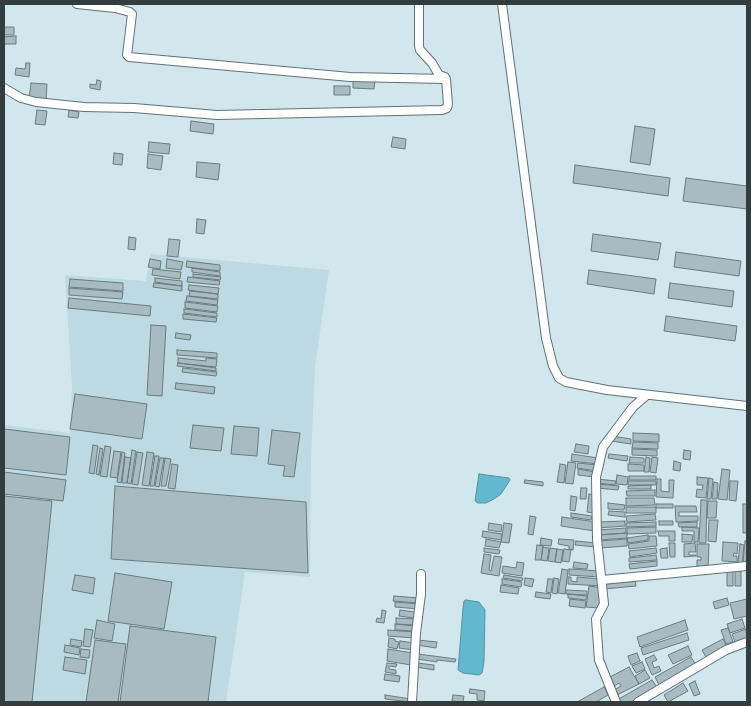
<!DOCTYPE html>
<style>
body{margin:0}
#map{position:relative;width:751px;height:706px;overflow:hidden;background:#d2e7ed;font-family:Raleway,sans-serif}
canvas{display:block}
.frame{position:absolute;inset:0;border:5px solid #333c3e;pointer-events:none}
</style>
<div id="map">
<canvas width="751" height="706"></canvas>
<div class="frame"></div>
</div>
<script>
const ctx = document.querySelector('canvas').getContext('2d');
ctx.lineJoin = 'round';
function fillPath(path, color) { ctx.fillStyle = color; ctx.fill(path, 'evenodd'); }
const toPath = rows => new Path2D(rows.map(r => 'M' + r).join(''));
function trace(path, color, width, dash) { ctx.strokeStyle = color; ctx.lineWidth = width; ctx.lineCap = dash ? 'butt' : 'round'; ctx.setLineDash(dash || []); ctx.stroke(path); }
fillPath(toPath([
 [151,254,329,270,315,367,311,460,310,577,245,572,226,702,4,702,4,425,70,433,72,386,65,275,146,281]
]), '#bddae3');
const water = toPath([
 [479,474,509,478,510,480,501,494,494,499,486,503,478,503,475,501,479,474],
 [466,600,479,602,485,610,484,662,482,673,479,675,463,673,458,670,463,608,464,601,466,600]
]);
fillPath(water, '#62b8cf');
trace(water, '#5493a4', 1);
const building = toPath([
 [4,27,14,27,14,35,4,35,4,27],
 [16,36,16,44,4,44,4,37,16,36],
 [26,63,30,63,29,77,15,75,16,68,25,69,26,63],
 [353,79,375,80,374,89,353,88,353,79],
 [97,80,101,81,100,90,90,88,90,84,96,85,97,80],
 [31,83,47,84,46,102,29,99,31,83],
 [334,86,350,86,350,95,334,95,334,86],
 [37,110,47,111,45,125,35,124,37,110],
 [69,110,79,112,78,118,68,117,69,110],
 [191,121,214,124,213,134,190,131,191,121],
 [635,126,655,129,650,165,630,162,635,126],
 [393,137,406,139,405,149,391,147,393,137],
 [149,142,170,144,169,154,148,152,149,142],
 [114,153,123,154,122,165,113,164,114,153],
 [148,154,163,156,161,170,147,168,148,154],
 [197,162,220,164,218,180,196,177,197,162],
 [575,165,670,178,668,196,573,183,575,165],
 [686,178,747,186,747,209,683,201,686,178],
 [197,219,206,220,204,234,196,233,197,219],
 [593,234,661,243,658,260,591,251,593,234],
 [129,237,136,238,135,250,128,249,129,237],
 [169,239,180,240,178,257,167,256,169,239],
 [676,252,741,261,739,276,674,267,676,252],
 [150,259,161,261,160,269,148,267,150,259],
 [167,259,183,262,181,270,166,268,167,259],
 [187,261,220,265,220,271,186,267,187,261],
 [192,268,220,272,220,276,192,272,192,268],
 [153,269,181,272,180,279,152,275,153,269],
 [589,270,656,279,654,294,587,284,589,270],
 [193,274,221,277,220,280,193,277,193,274],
 [188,277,220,281,219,285,187,282,188,277],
 [155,278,182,281,182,286,155,282,155,278],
 [70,279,123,283,123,291,69,287,70,279],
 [154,283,182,286,182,291,153,287,154,283],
 [670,283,734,291,732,307,668,298,670,283],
 [189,285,219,288,218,294,188,290,189,285],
 [69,288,123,292,122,299,69,295,69,288],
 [190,291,218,294,218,299,189,296,190,291],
 [187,296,218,300,217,305,186,301,187,296],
 [69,298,151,306,150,316,68,308,69,298],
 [185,302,218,306,217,312,185,308,185,302],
 [184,309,217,313,217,317,184,313,184,309],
 [183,314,217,318,216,322,183,319,183,314],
 [666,316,737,326,735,341,664,331,666,316],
 [151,325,166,326,162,396,147,395,151,325],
 [176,333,191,335,190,340,175,338,176,333],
 [177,350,217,353,217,358,177,355,177,350],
 [178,358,206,361,206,358,217,359,216,367,178,363,178,358],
 [178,363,216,368,216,371,177,366,178,363],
 [183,368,217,372,216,376,182,372,183,368],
 [176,383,215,387,214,394,175,389,176,383],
 [75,394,147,404,142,439,70,429,75,394],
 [193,425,224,428,221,451,190,448,193,425],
 [234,426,259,428,257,456,231,454,234,426],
 [4,429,70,437,66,475,4,468,4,429],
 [272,430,300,433,294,477,283,476,285,466,268,464,272,430],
 [633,433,659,434,659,442,633,441,633,433],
 [612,436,631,439,631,444,611,441,612,436],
 [633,442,658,443,658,449,632,448,633,442],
 [576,444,589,446,588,454,574,452,576,444],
 [93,445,98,446,94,474,89,473,93,445],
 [105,446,111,447,107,477,100,476,105,446],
 [100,448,103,449,99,475,96,474,100,448],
 [632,449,657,450,657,456,632,455,632,449],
 [132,450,136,451,131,484,127,483,132,450],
 [684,450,691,451,690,460,683,459,684,450],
 [114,451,121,452,117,478,110,477,114,451],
 [122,452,125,453,121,483,117,482,122,452],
 [137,452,143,453,138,485,132,484,137,452],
 [147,452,154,453,149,486,142,485,147,452],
 [572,454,598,458,597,464,571,461,572,454],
 [609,454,628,456,627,461,608,458,609,454],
 [155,456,159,456,154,486,150,486,155,456],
 [125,457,131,458,127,483,122,483,125,457],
 [630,457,644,458,644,463,629,463,630,457],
 [646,457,650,458,649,472,644,472,646,457],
 [652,457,658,458,656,473,650,472,652,457],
 [160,458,164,458,159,487,155,486,160,458],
 [165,458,171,459,166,486,161,486,165,458],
 [674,461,681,463,680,471,673,470,674,461],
 [568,462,576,463,573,484,565,483,568,462],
 [578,463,597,465,597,471,577,468,578,463],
 [172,464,178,465,175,489,168,488,172,464],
 [560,464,566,465,564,483,557,482,560,464],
 [628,464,644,465,644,471,628,471,628,464],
 [578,469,595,472,595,477,578,475,578,469],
 [722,469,730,470,727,500,718,499,722,469],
 [4,472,66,480,63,501,4,494,4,472],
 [617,475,628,477,627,485,616,484,617,475],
 [629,476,656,476,656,480,629,480,629,476],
 [697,477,708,478,706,498,696,497,697,489,702,490,703,485,697,485,697,477],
 [709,478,713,479,711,499,707,499,709,478],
 [597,479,616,481,615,485,597,483,597,479],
 [657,479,661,479,661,491,669,492,669,480,674,480,673,498,656,497,657,479],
 [525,480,543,482,543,486,524,483,525,480],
 [628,481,656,481,656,485,628,485,628,481],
 [730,481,738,481,736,501,729,500,730,481],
 [714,482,718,483,717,499,712,499,714,482],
 [597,484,619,486,618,490,597,488,597,484],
 [651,485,651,489,628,489,628,486,651,485],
 [115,486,306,502,308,573,111,559,115,486],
 [581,488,587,488,586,499,580,499,581,488],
 [655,490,655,496,627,496,626,491,655,490],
 [589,494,595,495,594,513,587,512,589,494],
 [4,496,52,501,32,702,4,702,4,496],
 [571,496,577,497,575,511,570,510,571,496],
 [626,498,654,498,655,505,626,506,626,498],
 [701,500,707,500,706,543,699,543,701,500],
 [708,501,717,501,716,518,707,518,708,501],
 [608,503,625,505,624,510,608,509,608,503],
 [656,504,673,504,673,508,656,508,656,504],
 [743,504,747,504,747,533,743,533,743,504],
 [675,506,696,506,697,512,679,512,679,516,698,516,698,521,676,522,675,506],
 [626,507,656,507,656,513,626,513,626,507],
 [609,511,625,512,625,517,608,515,609,511],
 [571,513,592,516,591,520,571,517,571,513],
 [655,514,656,520,627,522,626,516,655,514],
 [530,516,536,517,533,535,528,534,530,516],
 [562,517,596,522,595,531,561,526,562,517],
 [709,520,718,520,716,542,708,541,709,520],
 [625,521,625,526,598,528,598,522,625,521],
 [659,521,673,521,673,525,659,525,659,521],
 [656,522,656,526,626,527,626,523,656,522],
 [697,522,697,527,679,527,678,523,697,522],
 [489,523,502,525,501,532,488,530,489,523],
 [504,523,512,524,509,543,501,542,504,523],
 [656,527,656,533,627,534,627,528,656,527],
 [682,527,699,528,698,542,694,542,694,531,682,531,682,527],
 [626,528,626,533,599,535,598,530,626,528],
 [483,531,502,534,501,540,482,537,483,531],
 [658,531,675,531,675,541,669,541,669,536,659,536,658,531],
 [627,533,627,538,599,540,598,535,627,533],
 [682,534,693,535,692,542,682,542,682,534],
 [648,535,648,540,628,543,627,538,648,535],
 [649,536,656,536,657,546,629,549,628,544,649,541,649,536],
 [541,538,552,540,551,546,540,545,541,538],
 [486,539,501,542,499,548,485,546,486,539],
 [559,539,574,540,573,550,569,549,569,546,558,544,559,539],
 [627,539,627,546,600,548,599,541,627,539],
 [576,541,596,543,596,547,575,545,576,541],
 [745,541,747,541,747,564,743,563,745,541],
 [723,542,738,543,737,554,734,553,733,556,737,556,737,562,722,561,723,542],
 [669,543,675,543,675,557,670,557,669,543],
 [695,543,696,552,689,552,689,555,696,555,696,556,684,557,684,544,695,543],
 [697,544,709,544,708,568,697,568,697,560,701,560,701,557,697,557,697,544],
 [740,544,744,545,742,564,738,563,740,544],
 [537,545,543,546,541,560,535,560,537,545],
 [543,547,549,548,547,561,541,560,543,547],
 [484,548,500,550,499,554,484,552,484,548],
 [550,548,557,549,555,562,548,561,550,548],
 [656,548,657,553,630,557,629,551,656,548],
 [667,548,668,558,661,558,660,549,667,548],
 [557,549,563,550,561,563,555,562,557,549],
 [564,549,571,550,569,562,562,561,564,549],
 [484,554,491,555,489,570,491,571,494,556,502,557,499,576,481,573,484,554],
 [656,555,657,560,629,562,629,558,656,555],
 [657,561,657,566,630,569,629,564,657,561],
 [517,562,524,563,522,576,502,573,503,566,516,568,517,562],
 [574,562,588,564,587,569,573,568,574,562],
 [735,568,741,568,741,586,735,586,735,568],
 [562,569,568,570,565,594,558,593,562,569],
 [569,569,601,571,600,577,569,575,569,569],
 [727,569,733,569,733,586,727,586,727,569],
 [115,573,172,582,164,629,108,621,115,573],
 [75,575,95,578,93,594,72,590,75,575],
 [504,575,523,578,522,581,503,578,504,575],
 [568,577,571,577,571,581,577,582,577,577,602,579,602,586,568,584,568,577],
 [525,578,534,579,532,587,524,585,525,578],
 [554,578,559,579,557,594,552,593,554,578],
 [635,578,636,586,604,589,604,581,635,578],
 [502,579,522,582,521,587,502,584,502,579],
 [548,579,553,579,551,593,546,592,548,579],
 [501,585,519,588,518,594,500,592,501,585],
 [589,586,603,588,601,603,598,608,586,607,589,586],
 [566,590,587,591,587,595,566,594,566,590],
 [536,592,551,594,550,599,535,597,536,592],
 [568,594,587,596,586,600,568,598,568,594],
 [394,596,419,598,419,603,393,601,394,596],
 [727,598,729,605,715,609,713,602,727,598],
 [570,599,586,601,585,608,569,606,570,599],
 [747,599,747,616,734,619,730,603,747,599],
 [395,602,419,604,419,609,395,607,395,602],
 [382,610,386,611,384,623,376,622,377,618,381,619,382,610],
 [400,610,415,612,414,618,399,616,400,610],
 [396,618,416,619,415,625,396,624,396,618],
 [742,619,745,628,730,633,727,624,742,619],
 [97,620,115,624,112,641,94,638,97,620],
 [685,620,688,630,640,647,637,637,685,620],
 [395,624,415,626,415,631,395,630,395,624],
 [130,626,216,637,208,702,120,702,130,626],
 [728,628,733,642,726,644,721,630,728,628],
 [85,629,93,630,90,647,83,646,85,629],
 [746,629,747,638,735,642,732,634,746,629],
 [388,630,415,632,414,638,388,636,388,630],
 [687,633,689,640,643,655,641,648,687,633],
 [389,638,395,639,395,641,399,642,397,649,388,647,389,638],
 [71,639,82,641,81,647,70,645,71,639],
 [723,639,728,648,707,659,702,650,723,639],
 [95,640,126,644,118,702,86,702,95,640],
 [418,640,437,642,436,648,417,645,418,640],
 [400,641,415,643,414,650,399,648,400,641],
 [65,645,80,648,79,655,64,652,65,645],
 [688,646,692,655,673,664,668,655,688,646],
 [81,649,90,650,89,658,80,657,81,649],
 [388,649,413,653,411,665,387,661,388,649],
 [637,653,640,661,631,665,628,656,637,653],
 [418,654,456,659,455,662,437,660,437,662,417,659,418,654],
 [654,655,657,660,652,662,654,668,659,666,661,671,652,675,645,659,654,655],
 [65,657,87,660,85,674,63,670,65,657],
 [691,657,696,665,659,685,655,677,691,657],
 [642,662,645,669,636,673,632,666,642,662],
 [387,663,397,664,396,667,389,666,389,669,396,670,396,674,385,672,387,663],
 [417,663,434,665,434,670,416,667,417,663],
 [629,667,639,684,617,695,614,690,621,686,619,683,613,687,608,678,629,667],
 [645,670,650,678,639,684,635,676,645,670],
 [385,674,400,676,399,682,384,680,385,674],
 [652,680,657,687,631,702,618,702,617,700,652,680],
 [695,681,700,694,694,696,689,684,695,681],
 [683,683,688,691,668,702,664,695,683,683],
 [604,687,608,695,596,702,577,702,604,687],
 [470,689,485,691,484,701,477,700,477,694,469,693,470,689],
 [385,695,411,699,411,702,385,699,385,695],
 [453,695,464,696,463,702,452,701,453,695]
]);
fillPath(building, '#a7bbc1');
trace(building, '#697c82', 1);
const minor = toPath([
 [77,4,115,8,130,12,132,14,127,55,129,57,350,77,444,79],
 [502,4,546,338,553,366,559,378,566,382,607,390,747,406],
 [4,88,21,98,36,102,84,107,134,108,217,115,442,110,447,108,448,104,446,79,445,77,439,75,432,63,420,50,419,46,419,4],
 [602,580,747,566],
 [412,702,416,633,421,594,421,574],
 [616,702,599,660,596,619,604,604,597,539,596,477,603,447,633,407,647,395],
 [638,702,726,650,747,642]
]);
trace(minor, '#5f7277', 10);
trace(minor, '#fff', 8);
</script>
